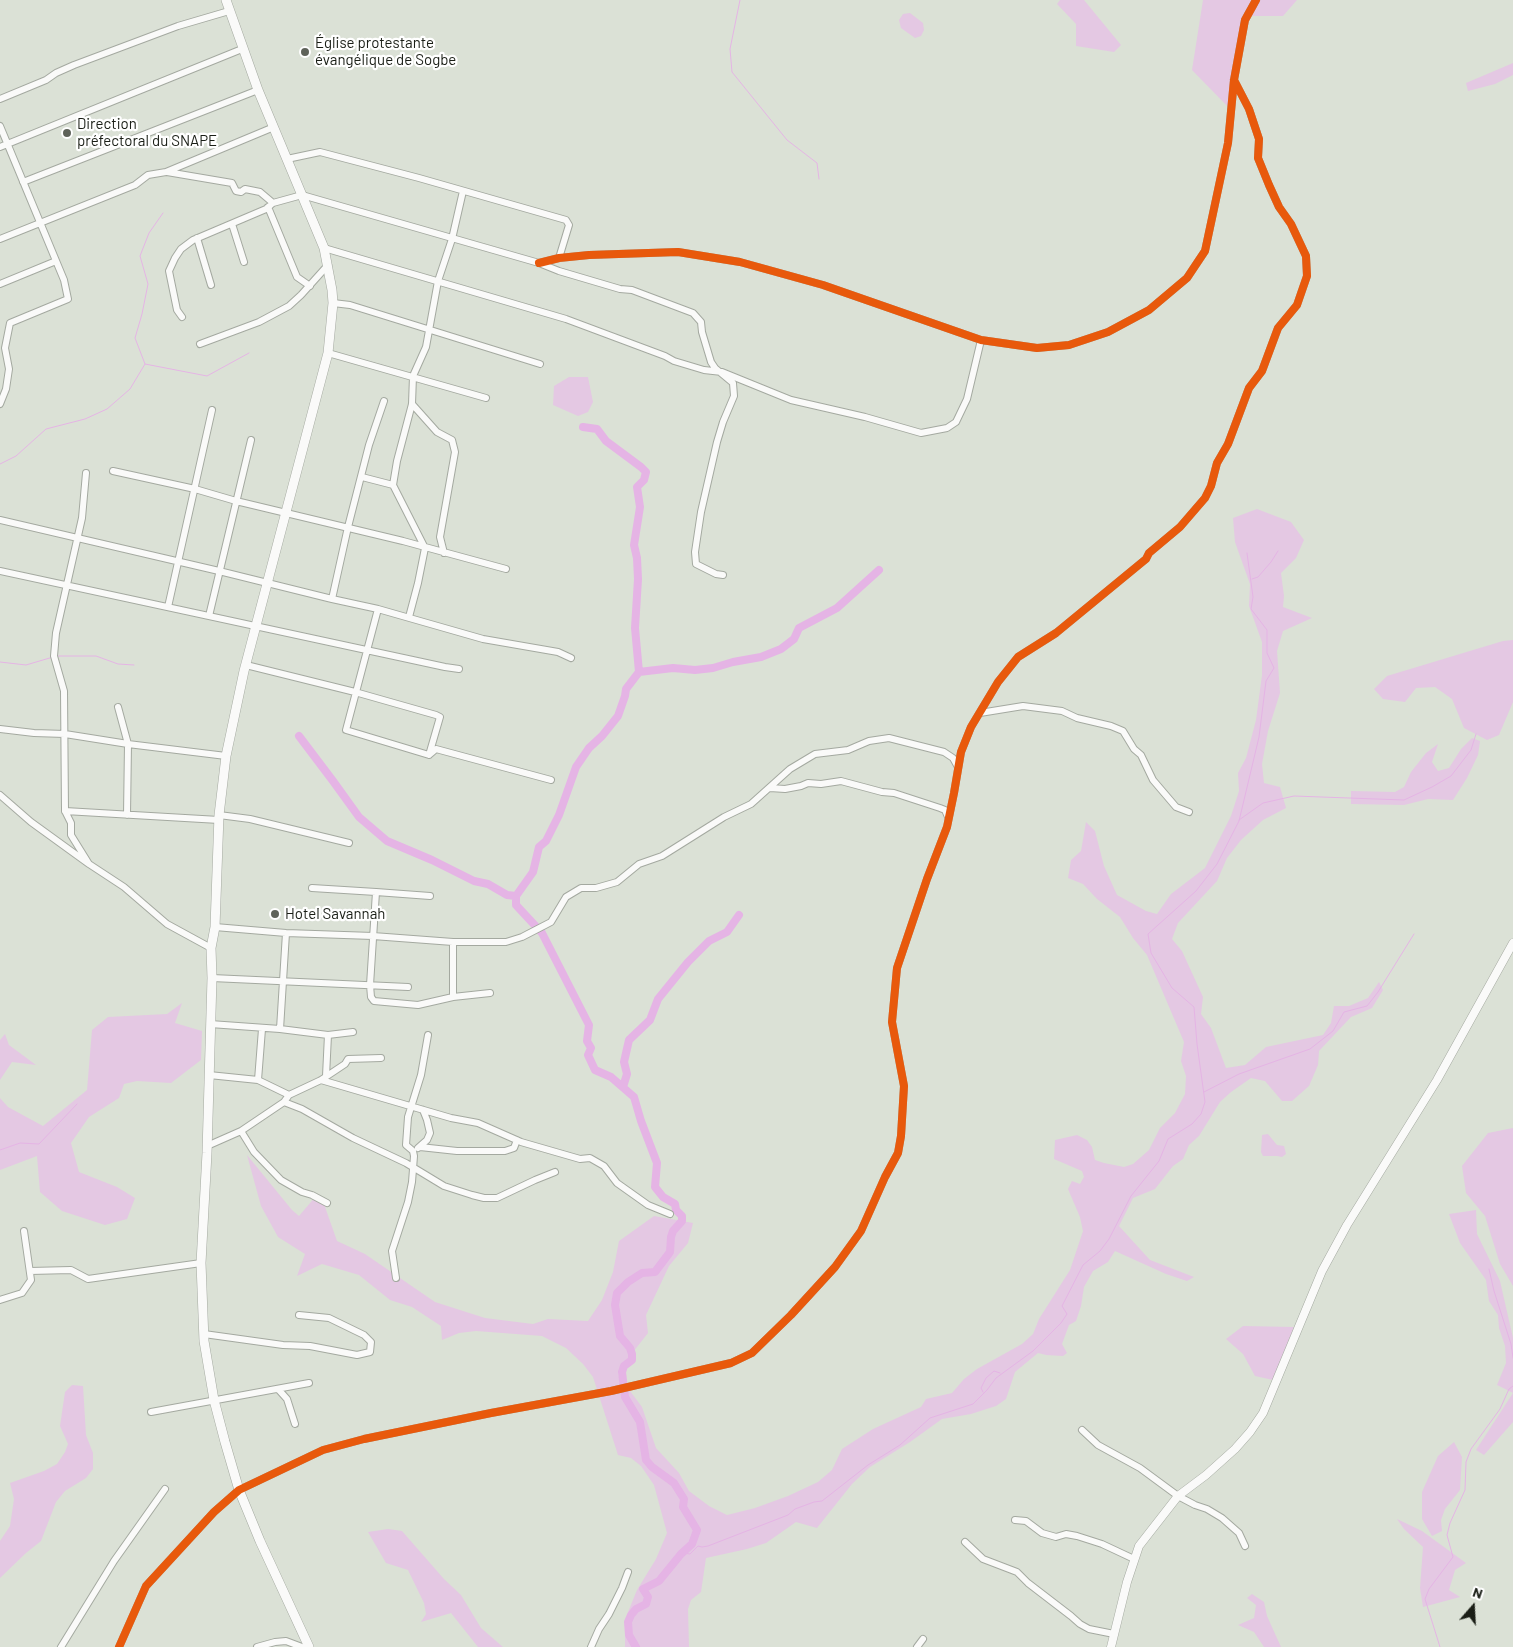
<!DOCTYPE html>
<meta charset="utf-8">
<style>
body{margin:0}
#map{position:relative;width:1513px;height:1647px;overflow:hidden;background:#dbe1d6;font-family:Barlow,sans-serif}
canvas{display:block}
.north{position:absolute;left:1448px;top:1582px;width:50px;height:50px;-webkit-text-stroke:4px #fff;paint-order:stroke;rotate:19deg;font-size:14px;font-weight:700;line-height:20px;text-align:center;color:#1a1e16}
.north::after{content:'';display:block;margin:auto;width:18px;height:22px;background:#1a1e16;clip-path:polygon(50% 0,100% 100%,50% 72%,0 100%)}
</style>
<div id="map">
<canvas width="1513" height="1647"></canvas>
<div class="north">N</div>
</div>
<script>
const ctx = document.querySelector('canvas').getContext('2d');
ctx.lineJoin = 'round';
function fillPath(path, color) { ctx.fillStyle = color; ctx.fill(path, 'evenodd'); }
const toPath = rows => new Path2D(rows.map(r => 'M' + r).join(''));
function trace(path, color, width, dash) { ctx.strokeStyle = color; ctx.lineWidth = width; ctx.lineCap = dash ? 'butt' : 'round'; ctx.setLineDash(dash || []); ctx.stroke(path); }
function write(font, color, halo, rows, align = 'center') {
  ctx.font = font + ' Barlow,sans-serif'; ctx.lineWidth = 4.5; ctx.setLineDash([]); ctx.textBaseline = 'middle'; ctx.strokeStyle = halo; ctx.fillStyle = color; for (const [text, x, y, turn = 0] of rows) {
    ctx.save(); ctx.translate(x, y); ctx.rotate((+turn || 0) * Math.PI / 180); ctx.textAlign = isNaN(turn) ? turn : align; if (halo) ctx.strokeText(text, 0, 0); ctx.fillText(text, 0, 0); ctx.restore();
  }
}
fillPath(toPath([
 [1060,0,1084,0,1121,45,1114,52,1076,46,1076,24,1057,4],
 [1203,0,1297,0,1283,16,1249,16,1231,110,1192,70],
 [910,13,923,23,924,30,921,36,915,38,901,28,899,20,903,14],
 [1513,63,1513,75,1495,84,1468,91,1466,83],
 [569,377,588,377,593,402,588,412,578,416,553,405,554,386],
 [1257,509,1291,522,1304,540,1296,558,1281,573,1284,596,1283,607,1312,618,1283,631,1277,651,1280,693,1268,731,1262,764,1264,783,1280,787,1286,808,1263,820,1241,840,1227,858,1217,881,1178,923,1172,939,1182,951,1203,997,1201,1014,1211,1028,1226,1068,1245,1065,1266,1047,1323,1035,1331,1023,1334,1006,1349,1006,1368,998,1379,982,1383,990,1372,1008,1351,1017,1319,1051,1318,1065,1309,1086,1292,1101,1282,1101,1265,1081,1251,1078,1231,1092,1220,1102,1199,1136,1189,1145,1183,1159,1173,1166,1155,1189,1133,1198,1119,1226,1150,1260,1194,1277,1187,1281,1166,1274,1115,1251,1108,1262,1093,1271,1084,1287,1081,1306,1076,1321,1069,1325,1062,1344,1067,1353,1063,1356,1046,1355,1038,1353,1015,1372,1006,1399,996,1406,971,1414,942,1419,910,1442,870,1467,852,1484,817,1528,796,1522,766,1543,747,1549,706,1558,701,1592,691,1600,688,1609,689,1647,625,1647,625,1624,628,1612,637,1590,656,1559,667,1533,654,1485,641,1466,631,1458,618,1455,593,1377,583,1364,566,1348,542,1336,476,1331,459,1333,442,1340,441,1326,412,1307,390,1300,359,1275,322,1264,297,1276,305,1254,278,1237,261,1206,247,1155,292,1210,299,1216,316,1196,324,1204,337,1241,365,1254,435,1302,485,1318,533,1324,548,1319,588,1321,602,1300,613,1272,619,1241,654,1216,693,1223,688,1243,669,1266,646,1315,648,1333,626,1361,618,1375,642,1407,656,1448,679,1473,689,1491,709,1506,727,1515,755,1508,788,1496,818,1482,832,1470,842,1449,873,1429,921,1407,926,1399,952,1393,964,1379,977,1369,1022,1344,1033,1334,1039,1319,1070,1270,1083,1231,1080,1217,1068,1189,1072,1181,1080,1184,1084,1177,1082,1171,1054,1159,1055,1140,1077,1135,1087,1140,1092,1147,1095,1160,1104,1163,1124,1167,1133,1164,1149,1150,1160,1128,1175,1113,1185,1094,1186,1076,1181,1061,1184,1042,1147,955,1133,938,1120,917,1097,899,1083,884,1068,878,1071,860,1081,851,1086,822,1095,831,1104,866,1117,895,1146,911,1157,914,1171,894,1205,868,1231,816,1239,791,1238,773,1246,758,1256,720,1262,675,1262,642,1249,606,1250,584,1235,542,1233,518],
 [1513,640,1513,702,1499,735,1487,740,1464,728,1452,699,1435,687,1416,688,1405,702,1383,699,1374,689,1387,676,1503,641],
 [1472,738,1480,741,1478,755,1467,778,1453,800,1428,799,1404,805,1351,804,1351,791,1395,792,1404,787,1411,772,1426,753,1438,744,1432,762,1438,771,1449,768,1461,749],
 [182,1003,175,1023,202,1031,201,1060,171,1083,137,1081,124,1084,119,1098,89,1117,71,1143,79,1172,117,1187,135,1198,127,1219,105,1225,62,1211,40,1192,37,1156,0,1170,0,1098,8,1107,43,1126,87,1090,92,1030,108,1017,167,1014],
 [5,1034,9,1045,36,1065,12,1062,0,1080,0,1040],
 [1513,1128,1513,1286,1500,1264,1485,1216,1466,1193,1462,1166,1488,1133],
 [1268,1134,1277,1145,1284,1146,1286,1154,1282,1157,1277,1156,1263,1156,1261,1152,1262,1135],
 [1476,1210,1477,1234,1500,1281,1513,1338,1513,1422,1484,1455,1476,1450,1513,1393,1497,1385,1506,1363,1505,1346,1499,1328,1498,1315,1489,1301,1486,1280,1460,1243,1449,1214],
 [1243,1326,1294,1327,1273,1380,1255,1376,1243,1354,1226,1339],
 [72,1385,83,1386,86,1435,93,1453,93,1469,86,1478,65,1491,56,1502,41,1541,26,1553,0,1578,0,1541,10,1526,14,1499,10,1483,44,1471,57,1464,65,1452,68,1444,60,1426,65,1392],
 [1454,1442,1462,1457,1460,1490,1445,1509,1441,1520,1442,1531,1432,1536,1422,1519,1422,1492,1438,1456],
 [1397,1519,1422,1531,1466,1563,1455,1570,1449,1590,1460,1597,1423,1607,1420,1588,1423,1547,1404,1529],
 [388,1529,402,1531,444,1579,461,1595,481,1628,503,1647,478,1647,451,1613,421,1622,426,1614,424,1603,408,1570,386,1563,368,1532],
 [1252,1594,1264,1602,1267,1616,1281,1647,1264,1647,1254,1632,1238,1625,1254,1618,1256,1605,1247,1598]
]), '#e4c8e3');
trace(toPath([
 [740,0,730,49,732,72,787,140,817,163,819,179],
 [145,364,207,376,249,353],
 [0,464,16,456,46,429,85,419,107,409,130,389,145,364,135,338,142,314,148,284,140,256,149,233,163,213],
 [1252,579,1258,577,1271,562,1278,551],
 [57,656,96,656,118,664,134,665],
 [0,662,26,665,53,657],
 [1239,820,1263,803,1294,796,1404,800,1432,787,1451,776,1471,750,1476,734],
 [1204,1092,1239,1074,1310,1049,1333,1031,1344,1012,1367,1006,1378,992,1414,934],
 [0,1150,20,1143,39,1144,77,1104],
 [1489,1269,1494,1291,1511,1344,1513,1358],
 [983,1392,981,1388,986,1378,994,1371,1000,1373],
 [683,1553,690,1554,698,1546,702,1547,708,1546,788,1515,795,1509,814,1502,822,1501,868,1465,900,1445,930,1418,973,1404,987,1390,996,1378,1033,1351,1061,1323,1067,1314,1062,1306,1083,1265,1100,1251,1109,1239,1131,1196,1159,1161,1168,1139,1192,1124,1201,1114,1205,1102,1197,1044,1194,1007,1172,988,1151,953,1148,934,1196,891,1217,864,1239,821,1259,737,1266,681,1274,668,1267,653,1267,630,1251,609,1253,597,1247,553],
 [1440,1647,1425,1599,1429,1589,1453,1557,1447,1535,1450,1523,1465,1490,1466,1462,1471,1449,1500,1409,1509,1389,1513,1386]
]), '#e5b4e5', 1);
trace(toPath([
 [583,427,597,429,606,441,641,467,646,472,644,480,637,487,640,507,634,545,637,558,638,579,635,628,639,672,626,689,625,696,618,716,602,736,589,748,576,767,559,815,546,841,539,847,533,872,516,896,516,905,542,933,589,1025,587,1041,591,1048,588,1055,595,1070,611,1077,634,1097,641,1121,657,1163,655,1187,663,1197,675,1204,676,1210,682,1216,682,1221,673,1231,671,1237,670,1252,655,1272,642,1273,628,1282,617,1293,615,1305,620,1336,630,1348,632,1354,632,1360,624,1366,622,1372,625,1397,640,1422,646,1460,652,1467,674,1483,684,1499,683,1507,697,1530,692,1544,681,1554,659,1581,643,1589,648,1597,646,1604,636,1609,631,1615,628,1622,629,1635,636,1647],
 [639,672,673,668,695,670,713,668,733,662,761,657,781,649,794,639,799,628,837,608,879,570],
 [299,736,333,781,359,817,387,841,432,860,474,881,488,884,507,895,516,896],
 [623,1087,627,1074,624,1062,629,1040,650,1020,658,999,688,962,709,941,727,932,739,915]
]), '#e5b4e5', 8);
const minor = toPath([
 [0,99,46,80,56,73,74,65,178,26,229,11],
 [0,126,64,280,68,299,10,323,5,348,9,369,6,389,0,404],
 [0,147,242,49],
 [287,159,320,152,419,178,566,220,569,225,559,258],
 [167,172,232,183,236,191,241,192,245,189,260,192,273,203],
 [23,182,258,90],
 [268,207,297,277,310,286],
 [232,224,244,262],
 [197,238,211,285],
 [0,239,135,185,148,175,166,172,274,127],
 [324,248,566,319,665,356,674,361,704,370,722,372,791,400,865,417,921,433,947,428,956,422,967,399,981,340],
 [539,263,559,258,589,255,678,252,740,262,823,285,981,340,1037,348,1069,345,1108,332,1149,310,1187,278,1205,251,1228,143,1234,80,1245,20,1256,0],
 [0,284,56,261],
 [333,303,350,305,540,364],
 [182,317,177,310,169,271,175,258,181,249,193,240,266,209,273,203,302,195,539,263,559,271,620,289,632,290,693,313,701,322,702,332,711,362,715,368,733,383,734,396,723,422,717,442,701,512,695,552,696,564,716,574,723,575],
 [200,344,259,322,289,306,301,295,328,265],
 [328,353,486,398],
 [412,404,437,432,452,440,455,452,440,537,444,553],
 [113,471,195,489,236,501,403,541,506,569],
 [86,473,82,518,56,633,54,656,64,691,65,811,71,823,71,835,89,864],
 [362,477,393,485],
 [0,520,219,571,332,599,378,609,483,639,558,652,571,658],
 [0,571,445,667,459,669],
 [332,599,348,527,369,445,384,401],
 [168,607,212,410],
 [378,609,346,730,429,755,436,749,551,780],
 [209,616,251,440],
 [409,617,418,583,425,548,393,485,397,461,412,404,413,376,426,347,438,281,452,239,463,191],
 [246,665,355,692,436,715,440,717,429,755],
 [118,707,128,744,127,815],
 [980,713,1023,706,1062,711,1077,718,1111,726,1123,731,1134,749,1141,755,1153,780,1176,807,1189,812],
 [0,729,34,733,65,734,128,744,226,756],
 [770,788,785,789,801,786,808,783,821,784,841,781,882,792,894,793,940,808,945,810,948,817],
 [0,795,31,822,89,864,124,887,167,924,211,948],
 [65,811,219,820],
 [219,815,250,819,349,843],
 [312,888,376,892],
 [430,896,376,892,370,985,371,997,374,1001,418,1005,453,997,490,993],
 [215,927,286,933,373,936,453,942,506,942,522,937,551,922,566,897,581,888,596,888,617,882,639,864,662,856,724,817,751,804,790,769,815,754,848,750,869,741,889,738,944,752,953,758,958,767],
 [212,978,408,987],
 [453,997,453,942],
 [210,1024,280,1029,328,1035,353,1032],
 [280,1029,286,933],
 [209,1075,258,1080,289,1095],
 [326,1076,328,1035],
 [258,1080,262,1029],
 [321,1080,451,1118,478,1123,521,1142,580,1159,590,1158,604,1166,617,1183,648,1205,670,1214],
 [284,1102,302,1109,353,1138,406,1163,444,1186,472,1195,484,1198,497,1198,535,1180,555,1172],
 [241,1131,254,1152,281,1180,302,1192,312,1195,327,1203],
 [207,1146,241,1131,284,1102,289,1095,321,1080,345,1064,348,1059,381,1058],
 [420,1147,457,1151,505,1151,514,1148,517,1140],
 [418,1148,427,1140,430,1133,427,1120,423,1110],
 [30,1271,71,1270,88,1279,201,1263],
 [396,1278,392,1251,408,1202,412,1182,414,1156,413,1151,406,1145,408,1117,421,1075,428,1035],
 [0,1300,22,1293,31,1280,24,1231],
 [204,1334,283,1345,310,1346,357,1355,370,1352,371,1342,364,1335,329,1318,299,1315],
 [278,1389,287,1399,295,1424],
 [151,1412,309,1383],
 [1082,1430,1098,1445,1140,1468,1178,1496,1195,1505,1207,1509,1222,1518,1239,1533,1245,1546],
 [1015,1520,1026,1521,1042,1533,1056,1537,1066,1534,1077,1536,1102,1544,1134,1559],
 [965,1542,983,1559,1017,1572,1028,1583,1071,1616,1080,1624,1089,1629,1114,1634],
 [61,1647,114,1561,165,1489],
 [119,1647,146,1586,214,1512,239,1490,323,1450,364,1439,491,1413,611,1391,731,1363,752,1353,791,1315,835,1267,861,1231,885,1177,898,1153,901,1136,904,1086,892,1022,897,968,927,879,947,827,954,793,961,752,971,727,998,682,1018,657,1056,633,1146,559,1149,553,1180,527,1205,498,1211,486,1217,463,1228,444,1249,388,1262,371,1278,328,1297,305,1307,276,1306,256,1291,224,1279,207,1269,185,1258,158,1259,139,1249,109,1234,80],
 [257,1647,275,1642,286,1641,302,1647],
 [591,1647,599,1629,609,1614,622,1588,628,1572],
 [917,1647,923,1639]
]);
const major = toPath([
 [1111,1647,1127,1582,1139,1546,1178,1496,1206,1475,1235,1449,1250,1432,1263,1413,1322,1271,1347,1225,1437,1080,1513,943]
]);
const highway = toPath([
 [226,0,258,90,324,248,332,290,333,303,328,353,244,671,226,756,219,815,215,927,211,948,212,978,207,1153,201,1263,204,1341,214,1400,225,1442,239,1490,260,1541,309,1647]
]);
trace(minor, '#a4a9a0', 8);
trace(major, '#a4a9a0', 9);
trace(highway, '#a4a9a0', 10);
trace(minor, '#fafaf9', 6);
trace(major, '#fafaf9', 8);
trace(highway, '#fafaf9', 9);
trace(toPath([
 [539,263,559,258,589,255,678,252,740,262,823,285,981,340,1037,348,1069,345,1108,332,1149,310,1187,278,1205,251,1228,143,1234,80,1245,20,1256,0],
 [119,1647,146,1586,214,1512,239,1490,323,1450,364,1439,491,1413,611,1391,731,1363,752,1353,791,1315,835,1267,861,1231,885,1177,898,1153,901,1136,904,1086,892,1022,897,968,927,879,947,827,954,793,961,752,971,727,998,682,1018,657,1056,633,1146,559,1149,553,1180,527,1205,498,1211,486,1217,463,1228,444,1249,388,1262,371,1278,328,1297,305,1307,276,1306,256,1291,224,1279,207,1269,185,1258,158,1259,139,1249,109,1234,80]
]), '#e8590c', 8);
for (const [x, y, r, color] of [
 [305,52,5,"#5e6259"],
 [67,133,5,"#5e6259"],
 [275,914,5,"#5e6259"]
]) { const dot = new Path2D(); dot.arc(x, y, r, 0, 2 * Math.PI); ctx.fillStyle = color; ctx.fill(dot); trace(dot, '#fff', 2); }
write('15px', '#1a1e16', '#fff', [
 ["Église protestante",315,43],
 ["évangélique de Sogbe",315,60],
 ["Direction",77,124],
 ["préfectoral du SNAPE",77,141],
 ["Hotel Savannah",285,914]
], 'left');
</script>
